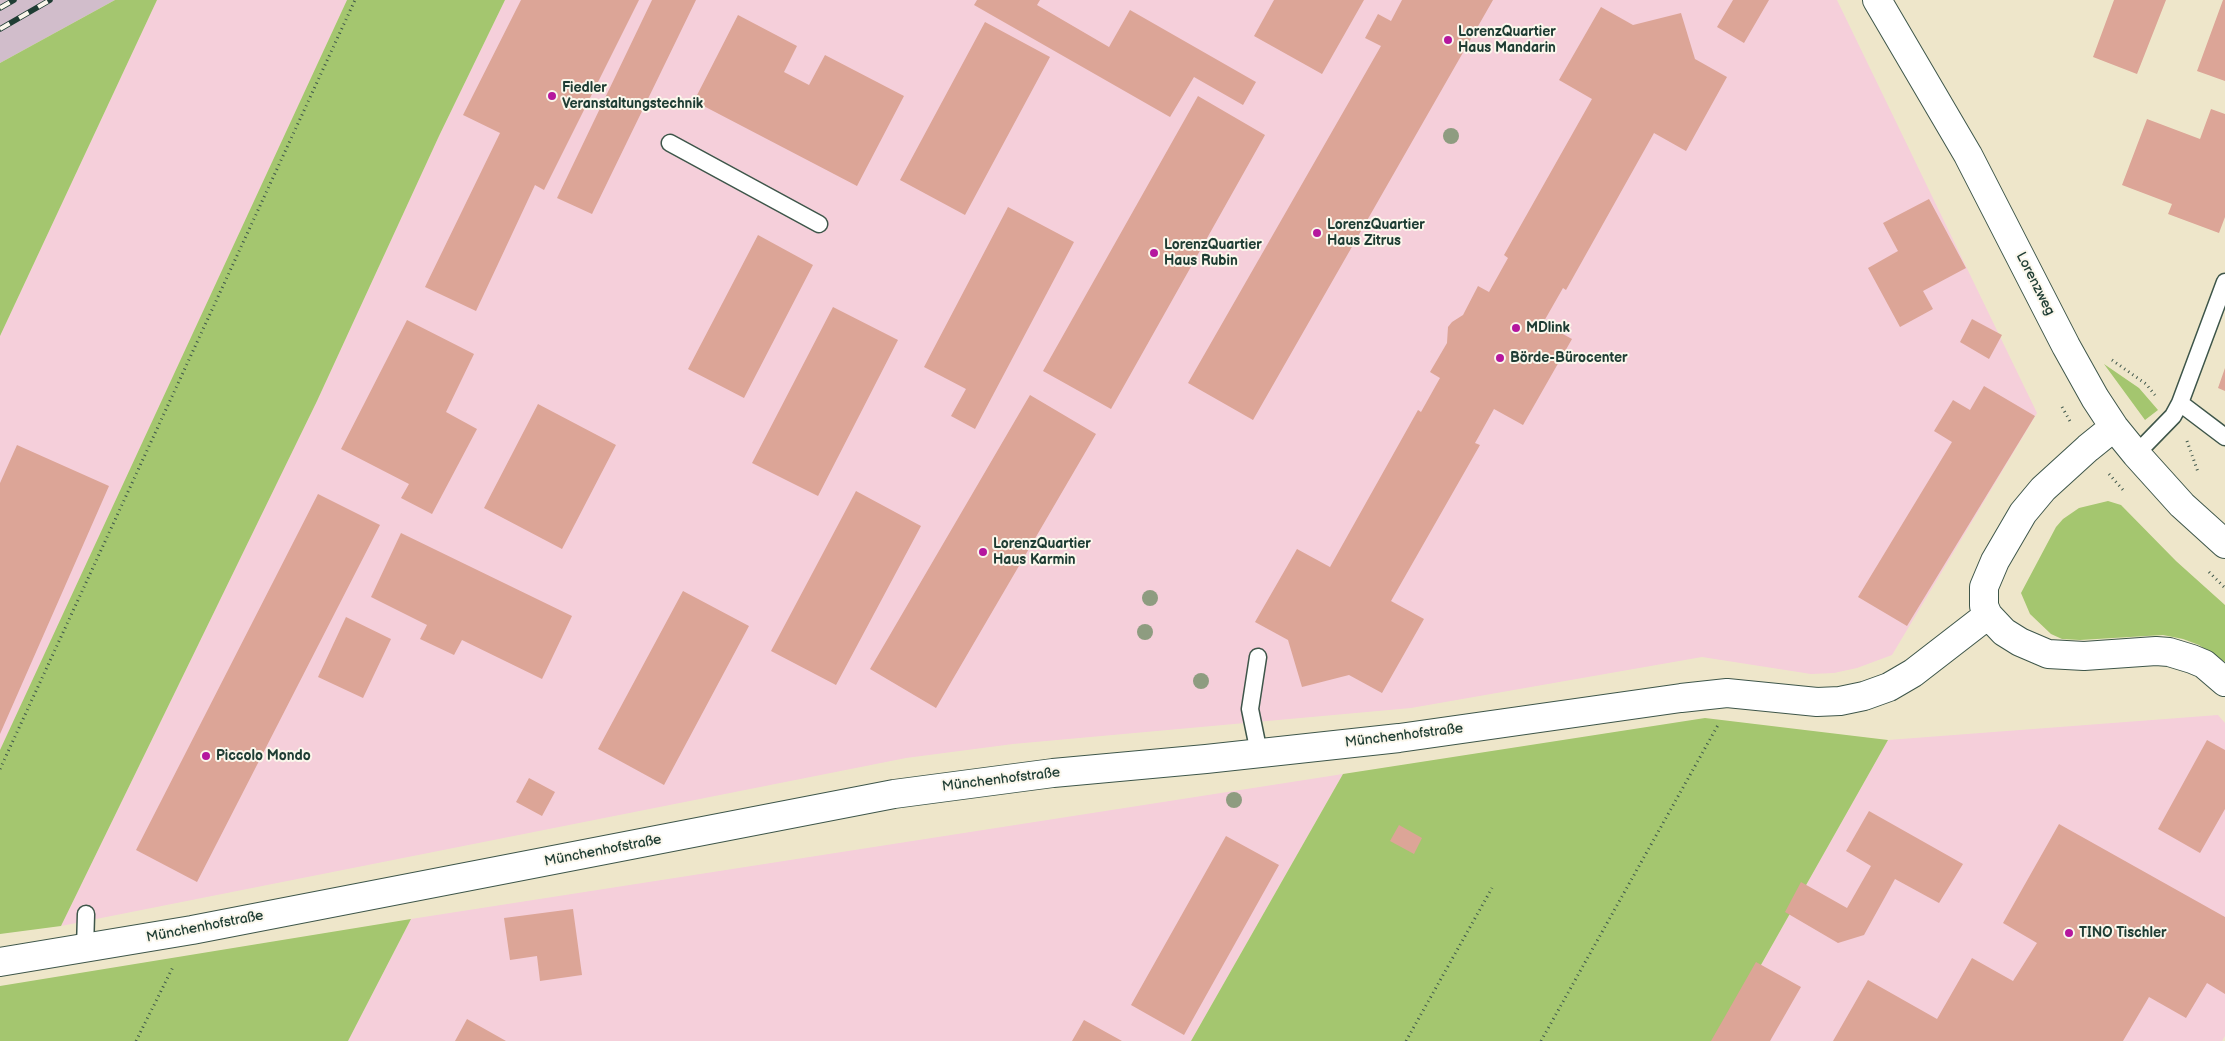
<!DOCTYPE html>
<meta charset="utf-8">
<style>
body{margin:0}
canvas{display:block;background:#eee6ca}
</style>
<canvas width="2225" height="1041"></canvas>
<script>
const ctx = document.querySelector('canvas').getContext('2d');
ctx.lineJoin = 'round';
function fillPath(path, color) { ctx.fillStyle = color; ctx.fill(path, 'evenodd'); }
const toPath = rows => new Path2D(rows.map(r => 'M' + r).join(''));
function trace(path, color, width, dash) { ctx.strokeStyle = color; ctx.lineWidth = width; ctx.lineCap = dash ? 'butt' : 'round'; ctx.setLineDash(dash || []); ctx.stroke(path); }
function write(font, color, halo, rows, align = 'center') {
  ctx.font = font + ' "Balsamiq Sans",sans-serif'; ctx.lineWidth = 4; ctx.setLineDash([]); ctx.textBaseline = 'middle'; ctx.strokeStyle = halo; ctx.fillStyle = color; for (const [text, x, y, turn = 0] of rows) {
    ctx.save(); ctx.translate(x, y); ctx.rotate((+turn || 0) * Math.PI / 180); ctx.textAlign = isNaN(turn) ? turn : align; if (halo) ctx.strokeText(text, 0, 0); ctx.fillText(text, 0, 0); ctx.restore();
  }
}
fillPath(toPath([
 [157,0,347,0,0,750,0,336],
 [505,0,1837,0,2037,413,1892,655,1857,668,1834,673,1811,674,1702,657,1411,708,1013,744,906,758,61,926,317,401,439,136],
 [2218,715,2225,723,2225,1036,2222,1041,1718,1041,1888,740],
 [1343,774,1191,1041,348,1041,411,919]
]), '#f5cfda');
fillPath(toPath([
 [0,0,115,0,0,63]
]), '#d1bdcb');
fillPath(toPath([
 [115,0,157,0,0,336,0,63],
 [347,0,505,0,439,136,317,401,61,926,0,934,0,750],
 [2104,364,2139,388,2158,410,2145,420],
 [2108,501,2121,505,2176,561,2225,605,2225,662,2199,645,2183,639,2163,635,2080,640,2062,639,2051,634,2030,614,2021,593,2056,527,2063,519,2079,508],
 [1705,718,1888,740,1718,1041,1191,1041,1343,774],
 [411,919,348,1041,0,1041,0,986]
]), '#a4c66f');
fillPath(toPath([
 [521,0,639,0,544,190,535,185,476,311,425,287,500,133,463,115],
 [652,0,696,0,592,214,557,198],
 [977,0,1040,0,1037,5,1109,47,1130,10,1256,82,1243,105,1194,77,1170,117,974,5],
 [1274,0,1364,0,1322,74,1254,36],
 [1402,0,1493,0,1253,420,1188,383,1381,46,1365,38,1378,14,1391,21],
 [1733,0,1769,0,1744,43,1717,27],
 [2114,0,2166,0,2137,74,2093,57],
 [2223,0,2225,0,2225,81,2197,71],
 [1601,7,1633,25,1681,13,1695,59,1727,77,1686,151,1654,133,1566,290,1563,288,1543,323,1572,339,1523,425,1494,409,1475,443,1480,445,1391,601,1424,619,1382,693,1349,675,1302,687,1288,640,1255,622,1297,549,1330,567,1418,410,1421,412,1440,378,1430,372,1447,343,1448,327,1452,322,1463,315,1478,286,1489,292,1508,258,1504,255,1592,99,1559,80],
 [738,15,797,46,784,72,809,85,825,55,904,96,857,186,694,101],
 [985,22,1050,57,965,215,900,180],
 [1198,96,1265,135,1111,409,1043,371],
 [2211,109,2225,114,2225,217,2219,233,2168,214,2172,204,2122,185,2147,119,2200,139],
 [1929,199,1966,268,1923,291,1933,309,1900,327,1868,268,1898,251,1883,223],
 [1008,207,1074,242,975,429,951,416,966,389,924,367],
 [758,235,813,265,744,398,688,369],
 [833,307,898,340,818,496,752,463],
 [1972,319,2002,335,1989,359,1960,342],
 [407,320,474,354,446,412,477,429,432,514,401,498,409,484,341,449],
 [2225,368,2225,391,2218,388],
 [1984,386,2035,416,1907,626,1858,597,1952,442,1934,431,1953,400,1970,410],
 [1030,395,1096,434,936,708,870,669],
 [538,404,616,445,562,549,484,508],
 [17,445,109,486,0,734,0,483],
 [856,491,921,526,836,685,771,651],
 [318,494,380,525,197,882,136,850],
 [401,533,572,616,542,679,462,640,454,655,420,639,427,625,371,597],
 [683,591,749,626,664,785,598,749],
 [346,617,391,639,363,698,318,677],
 [2207,740,2225,750,2225,809,2200,853,2158,829],
 [529,778,555,792,542,816,516,802],
 [1869,811,1963,864,1939,903,1895,879,1864,935,1838,943,1785,912,1801,882,1847,908,1871,866,1846,851],
 [2059,824,2225,917,2225,994,2207,983,2186,1018,2149,997,2123,1041,1833,1041,1868,980,1937,1019,1972,958,2013,981,2037,943,2003,923],
 [1399,825,1422,838,1414,854,1390,841],
 [1226,836,1279,865,1184,1035,1131,1005],
 [573,909,582,975,540,981,537,956,510,960,504,918],
 [1756,962,1801,987,1770,1041,1711,1041],
 [467,1019,506,1041,455,1041],
 [1084,1020,1122,1041,1072,1041]
]), '#dca597');
const lane = toPath([
 [670,143,819,224],
 [2180,403,2225,437],
 [2136,454,2173,416,2180,403,2225,282],
 [1258,657,1250,709,1259,753],
 [85,949,86,914]
]);
const street = toPath([
 [1877,0,1968,155,2066,346,2095,398,2114,427,2136,454,2182,505,2225,544],
 [1988,615,2004,632,2020,642,2048,654,2084,656,2156,651,2169,652,2192,659,2204,664,2225,682],
 [0,962,192,930,894,794,1053,773,1206,759,1399,738,1681,698,1727,693,1817,702,1840,701,1864,696,1889,687,1913,673,1988,615,1984,606,1984,587,1995,561,2023,513,2043,489,2088,448,2114,427]
]);
trace(lane, '#3e564a', 19);
trace(street, '#3e564a', 30);
trace(toPath([
 [2112,360,2146,384,2155,395],
 [2062,407,2071,423],
 [2187,441,2198,472],
 [2109,474,2123,490],
 [2209,572,2225,588],
 [0,769,355,0],
 [136,1041,174,965],
 [1406,1041,1492,888],
 [1541,1041,1718,725]
]), '#3e564a', 3, [1, 4]);
trace(lane, '#fff', 16);
trace(street, '#fff', 28);
const rail = toPath([
 [0,8,14,0],
 [0,29,50,0]
]);
trace(rail, '#1f3d34', 5.5);
trace(rail, '#fbf7ec', 4, [11]);
ctx.fillStyle = '#8e9c80';
for (const [x, y] of [
 [1451,136],
 [1150,598],
 [1145,632],
 [1201,681],
 [1234,800]
]) { ctx.beginPath(); ctx.arc(x, y, 8, 0, 2 * Math.PI); ctx.fill(); }
for (const [x, y, r, color] of [
 [1448,40,5,"#b5179e"],
 [552,96,5,"#b5179e"],
 [1317,233,5,"#b5179e"],
 [1154,253,5,"#b5179e"],
 [1516,328,5,"#b5179e"],
 [1500,358,5,"#b5179e"],
 [983,552,5,"#b5179e"],
 [206,756,5,"#b5179e"],
 [2069,933,5,"#b5179e"]
]) { const dot = new Path2D(); dot.arc(x, y, r, 0, 2 * Math.PI); ctx.fillStyle = color; ctx.fill(dot); trace(dot, '#fbf7ec', 2); }
write('bold 14px', '#1f3d34', '#fbf7ec', [
 ["LorenzQuartier",1458,32],
 ["Haus Mandarin",1458,48],
 ["Fiedler",562,88],
 ["Veranstaltungstechnik",562,104],
 ["LorenzQuartier",1327,225],
 ["Haus Zitrus",1327,241],
 ["LorenzQuartier",1164,245],
 ["Haus Rubin",1164,261],
 ["MDlink",1526,328],
 ["Börde-Bürocenter",1510,358],
 ["LorenzQuartier",993,544],
 ["Haus Karmin",993,560],
 ["Piccolo Mondo",216,756],
 ["TINO Tischler",2079,933]
], 'left');
write('14px', '#1f3d34', '#fbf7ec', [
 ["Lorenzweg",2035,284,63],
 ["Münchenhofstraße",1404,736,-7],
 ["Münchenhofstraße",1001,780,-7],
 ["Münchenhofstraße",603,851,-11],
 ["Münchenhofstraße",205,927,-11]
]);
</script>
